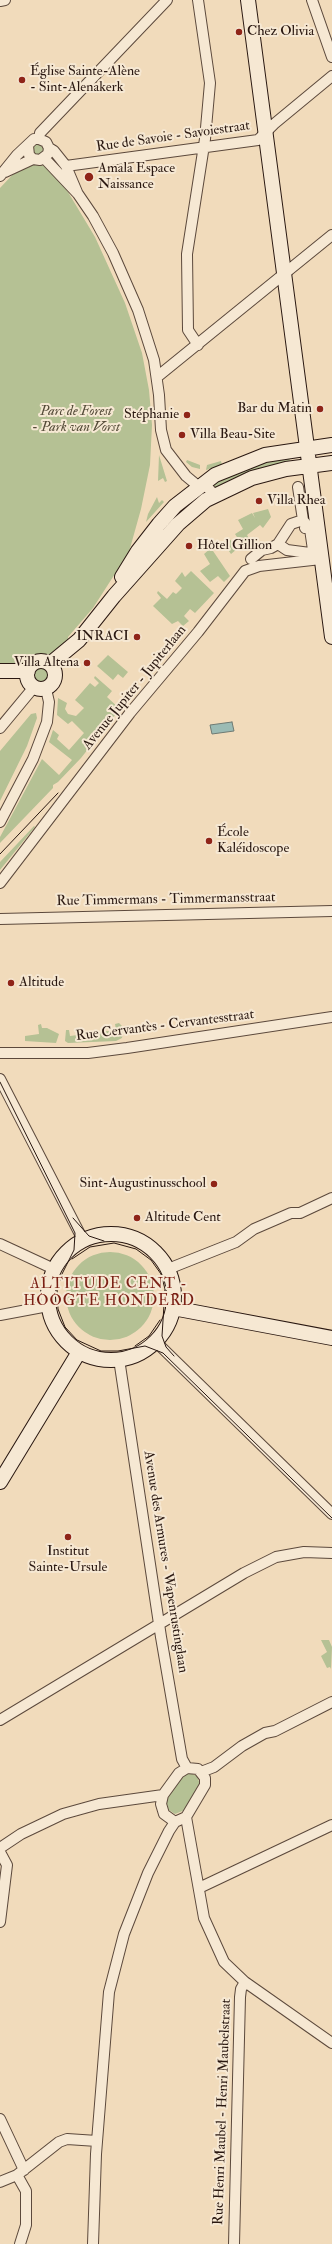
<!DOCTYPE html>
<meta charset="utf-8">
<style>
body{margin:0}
canvas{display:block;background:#f1dbbb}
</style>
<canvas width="332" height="2244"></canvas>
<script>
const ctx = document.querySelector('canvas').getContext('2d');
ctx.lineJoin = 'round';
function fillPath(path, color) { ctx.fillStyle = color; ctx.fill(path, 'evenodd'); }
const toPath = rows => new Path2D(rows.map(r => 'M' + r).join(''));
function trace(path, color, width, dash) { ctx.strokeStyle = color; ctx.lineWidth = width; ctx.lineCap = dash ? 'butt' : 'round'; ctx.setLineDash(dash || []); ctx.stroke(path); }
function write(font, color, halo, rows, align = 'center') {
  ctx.font = font + ' "IM FELL Double Pica",serif'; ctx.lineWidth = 4; ctx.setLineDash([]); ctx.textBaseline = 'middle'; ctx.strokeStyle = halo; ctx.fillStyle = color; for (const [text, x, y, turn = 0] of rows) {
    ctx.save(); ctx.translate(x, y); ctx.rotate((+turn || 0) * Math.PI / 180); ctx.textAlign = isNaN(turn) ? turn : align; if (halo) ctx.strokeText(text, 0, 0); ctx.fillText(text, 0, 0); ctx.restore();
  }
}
fillPath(toPath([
 '32.5 149a5.5 5.5 0 1 1 11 0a5.5 5.5 0 1 1-11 0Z',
 [35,164,45,166,53,171,68,192,95,237,125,303,142,353,149,390,152,425,150,465,141,509,129,552,93,608,68,637,68,641,51,654,34,657,22,664,0,665,0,188,17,170,25,166],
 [159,455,167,481,165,482,163,478,158,481],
 [289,455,290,463,251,472,215,488,211,482,219,476],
 [187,460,200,465,200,469,192,467,186,462],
 [221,461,222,465,206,470,207,465],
 [157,497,159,503,162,500,164,502,146,522,148,514],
 [268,509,271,517,263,528,260,525,247,535,252,544,246,551,235,534,243,529,238,520,252,513,255,518,253,513],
 [229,538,237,549,231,554,223,543],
 [211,548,230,576,224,582,218,576,210,582,200,571,210,564,204,554],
 [191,571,214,593,195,613,190,609,184,616,189,621,183,626,178,621,172,624,153,606,161,598,157,593,158,591,167,599,173,592,176,594,182,588,175,581,182,572,185,577],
 [108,655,128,672,123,678,118,674,113,680,97,666],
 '33 676a8 8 0 1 1 16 0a8 8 0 1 1-16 0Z',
 [95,676,112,691,107,697,120,709,81,758,58,782,53,785,53,788,0,843,0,837,42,759,59,775,72,760,49,742,53,730,59,735,57,739,69,750,84,733,72,721,68,724,57,715,58,698,67,703,65,709,68,714,76,716,84,708,75,700,90,683,95,687,99,683,94,678],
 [36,713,37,718,27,746,0,801,0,751,31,714],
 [34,826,35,827,0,870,0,862],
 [119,1023,122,1026,123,1033,122,1038,116,1041,68,1043,65,1041,66,1030,69,1030,70,1036,116,1030,115,1024],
 [41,1024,42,1028,47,1028,59,1034,56,1043,25,1041,25,1036,39,1034,38,1025],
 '66 1296a44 44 0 1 1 88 0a44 44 0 1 1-88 0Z',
 [321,1640,329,1640,332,1647,331,1669,330,1667,327,1668,321,1656,327,1652],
 [190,1773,197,1776,200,1784,185,1810,175,1814,169,1810,166,1801,182,1775]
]), '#b5c194');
const water = toPath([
 [232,722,234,731,212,734,210,725,232,722]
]);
fillPath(water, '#9bbbb4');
trace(water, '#6e7a73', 1);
const street = toPath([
 [312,0,332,57],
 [0,1,5,0],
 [39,139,40,133,167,0],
 [49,148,54,151,66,166,77,192],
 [44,158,78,194,93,216,113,253,138,310,154,360,159,395,161,430,166,450,186,476,198,486,206,486,211,491,211,497],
 [66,166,258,140,274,124,332,76],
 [5,172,33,159],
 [0,176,17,155,34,139,39,139,46,142,49,148,48,154,40,160,33,159,29,155,28,146],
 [198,345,188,330,187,254,205,139,210,83,198,0],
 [157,377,332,235],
 [298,487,303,520,307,525,305,528],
 [307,525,310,529,313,550,310,553],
 [278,544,287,550,310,553,311,556],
 [251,559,262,550,271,548,278,544,291,524,303,520],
 [0,728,34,687],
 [0,822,33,759,47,722,49,702,46,689],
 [0,883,130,713,198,632,245,571,259,566,321,559],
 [0,919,332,911],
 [0,1053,88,1053,127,1048,332,1017],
 [0,1079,83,1240],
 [0,1244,54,1269],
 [168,1269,236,1242,254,1229,291,1213,300,1213,332,1198],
 [0,1315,48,1306],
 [156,1342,332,1514],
 [119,1359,161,1637,182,1759,187,1768],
 [0,1720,244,1573,276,1557,304,1552,332,1553],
 [201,1772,214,1767,242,1746,265,1733,275,1731,332,1702],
 [186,1817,204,1918,224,1962,245,1982,332,2043],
 [0,1848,21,1834,63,1814,99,1804,163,1795],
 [0,1852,7,1865,0,1922],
 [199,1888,332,1825],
 [0,2119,24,2170],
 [17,2175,26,2191,26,2225,20,2244],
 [0,2182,17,2175,59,2142,67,2139,97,2141],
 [93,2244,96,2154,109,1992,124,1934,148,1873,169,1831,175,1822,186,1817,205,1785,205,1778,198,1769,187,1768,179,1773,163,1795,161,1804,164,1814,175,1822],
 [234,2244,240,1997,241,1989,245,1982]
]);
const secondary = toPath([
 [248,0,332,637],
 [122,577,138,551,159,524,175,506,215,475,265,455,332,445],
 '27 675a14 14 0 1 1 28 0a14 14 0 1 1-28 0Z',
 [50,664,79,640,114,596,178,524,206,500,252,478,286,469,332,463],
 [0,671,28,671],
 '48 1297a63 63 0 1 1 126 0a63 63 0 1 1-126 0Z',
 [173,1308,332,1338],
 [0,1482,79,1352]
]);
trace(street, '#5c493c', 12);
trace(secondary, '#2a1811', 16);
trace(street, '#f6e8d3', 10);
trace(secondary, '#f6e8d3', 14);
trace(toPath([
 [0,854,58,793],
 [0,1082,75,1233,74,1250,62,1274,57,1289,58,1309,65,1327,77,1340,101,1351,118,1351,145,1346,163,1353,332,1518],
 [73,1218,89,1236,104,1241],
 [72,1259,90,1247,114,1243,136,1249,151,1260,161,1274,165,1289,162,1336,166,1347,174,1356],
 [135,1346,149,1336,160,1320]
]), '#2a1811', 1);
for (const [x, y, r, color] of [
 [239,32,4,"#8f2418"],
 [22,80,4,"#8f2418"],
 [89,177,5,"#8f2418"],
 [320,409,4,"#8f2418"],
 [187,415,4,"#8f2418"],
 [182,435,4,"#8f2418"],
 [259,501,4,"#8f2418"],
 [189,546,4,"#8f2418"],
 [137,637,4,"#8f2418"],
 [87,663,4,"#8f2418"],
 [209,841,4,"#8f2418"],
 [11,983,4,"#8f2418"],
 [214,1184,4,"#8f2418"],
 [137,1218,4,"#8f2418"],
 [68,1537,4,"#8f2418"]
]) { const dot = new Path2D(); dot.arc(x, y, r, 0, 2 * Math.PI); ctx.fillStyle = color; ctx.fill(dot); trace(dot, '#f6e8d3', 1.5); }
write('14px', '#2a1811', '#f6e8d3', [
 ["Chez Olivia",247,32],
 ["Église Sainte-Alène",30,72],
 ["- Sint-Alenakerk",30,88],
 ["Amala Espace",98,169],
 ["Naissance",98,185],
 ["Bar du Matin",312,409,"right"],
 ["Stéphanie",179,415,"right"],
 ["Villa Beau-Site",190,435],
 ["Villa Rhea",267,501],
 ["Hôtel Gillion",197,546],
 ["INRACI",129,637,"right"],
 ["Villa Altena",79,663,"right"],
 ["École",217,833],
 ["Kaléidoscope",217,849],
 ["Altitude",19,983],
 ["Sint-Augustinusschool",206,1184,"right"],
 ["Altitude Cent",145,1218],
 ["Institut",68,1552,"center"],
 ["Sainte-Ursule",68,1568,"center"]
], 'left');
write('14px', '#2a1811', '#f6e8d3', [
 ["Rue de Savoie - Savoiestraat",173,137,-8],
 ["Avenue Jupiter - Jupiterlaan",135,688,-51],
 ["Rue Timmermans - Timmermansstraat",166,900,-1],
 ["Rue Cervantès - Cervantesstraat",165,1026,-7],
 ["Avenue des Armures - Wapenrustinglaan",165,1562,81],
 ["Rue Henri Maubel - Henri Maubelstraat",223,2112,-88]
]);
write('italic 14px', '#544b38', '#f6e8d3', [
 ["Parc de Forest",76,412],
 ["- Park van Vorst",76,428]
]);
ctx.letterSpacing = '1px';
write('15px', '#7a1f14', '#f6e8d3', [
 ["ALTITUDE CENT -",109,1285],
 ["HOOGTE HONDERD",109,1302]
]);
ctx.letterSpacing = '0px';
</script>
